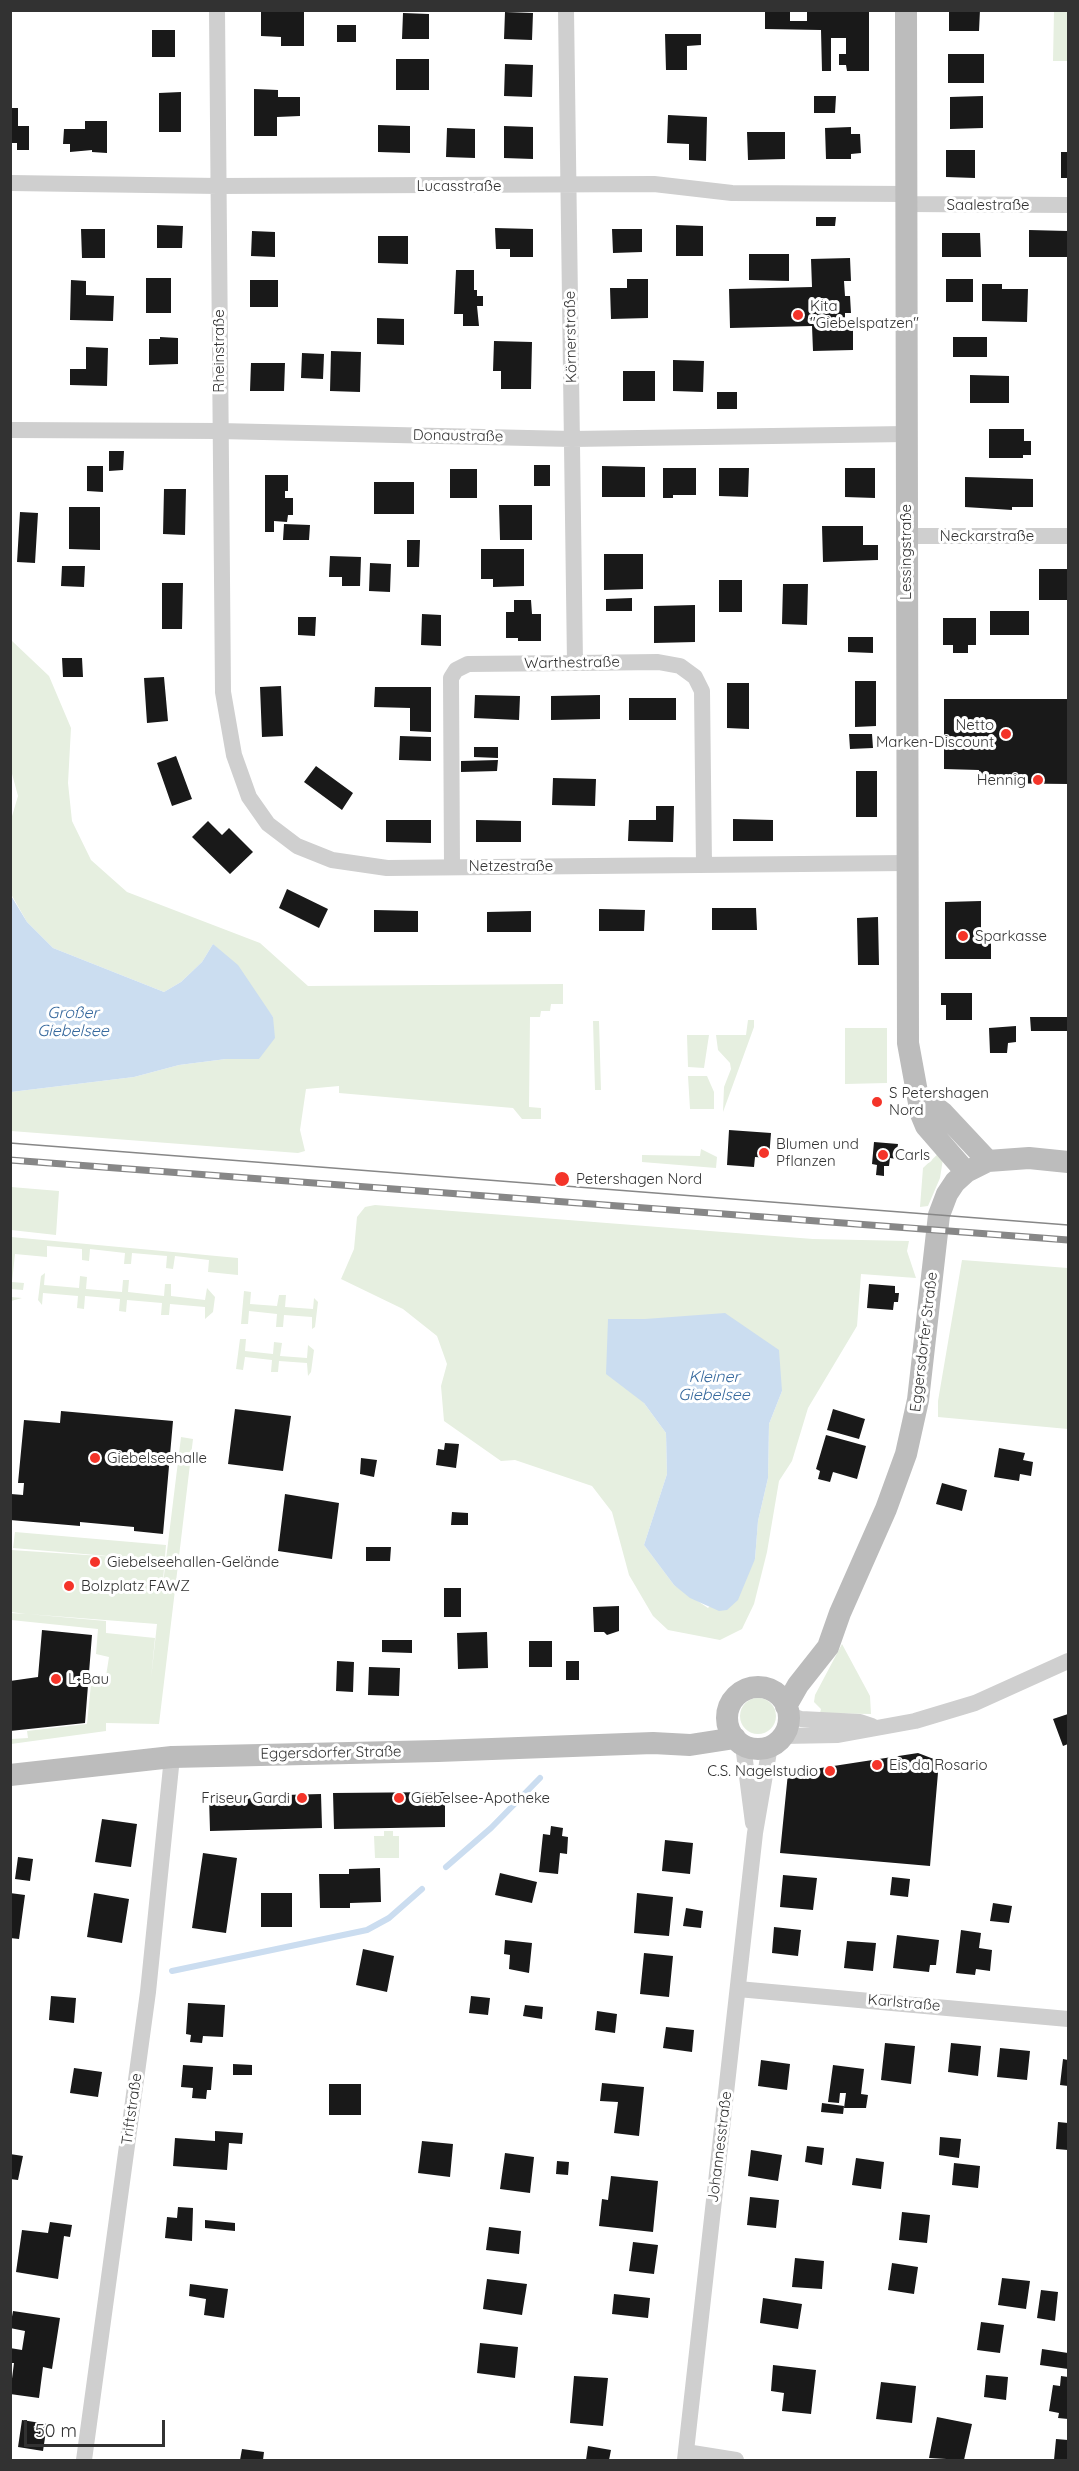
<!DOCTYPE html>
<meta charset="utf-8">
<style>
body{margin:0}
#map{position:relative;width:1079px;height:2471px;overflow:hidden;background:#fff;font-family:Quicksand,sans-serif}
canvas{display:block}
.frame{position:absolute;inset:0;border:12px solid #323232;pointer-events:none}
.scale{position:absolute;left:24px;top:2420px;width:141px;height:27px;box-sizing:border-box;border:3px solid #323232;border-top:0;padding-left:8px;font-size:18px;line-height:21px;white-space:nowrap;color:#323232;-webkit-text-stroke:4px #fff;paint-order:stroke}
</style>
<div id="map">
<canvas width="1079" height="2471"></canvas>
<div class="frame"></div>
<div class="scale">50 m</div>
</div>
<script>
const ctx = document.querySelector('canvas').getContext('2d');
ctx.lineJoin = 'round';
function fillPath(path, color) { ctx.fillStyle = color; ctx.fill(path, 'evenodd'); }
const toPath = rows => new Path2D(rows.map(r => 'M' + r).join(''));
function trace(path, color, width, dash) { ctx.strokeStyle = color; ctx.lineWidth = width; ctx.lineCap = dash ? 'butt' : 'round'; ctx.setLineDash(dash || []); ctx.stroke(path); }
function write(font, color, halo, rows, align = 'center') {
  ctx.font = font + ' Quicksand,sans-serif'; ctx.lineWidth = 6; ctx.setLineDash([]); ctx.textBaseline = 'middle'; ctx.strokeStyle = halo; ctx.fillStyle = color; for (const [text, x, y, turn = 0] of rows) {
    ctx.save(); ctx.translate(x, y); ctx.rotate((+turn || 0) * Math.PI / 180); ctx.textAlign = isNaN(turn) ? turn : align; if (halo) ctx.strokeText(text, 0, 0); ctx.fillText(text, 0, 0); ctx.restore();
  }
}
fillPath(toPath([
 [1054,11,1068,11,1068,61,1053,61],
 [11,640,49,676,71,728,68,783,72,821,91,860,127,892,260,943,308,986,563,984,563,1004,551,1004,550,1011,541,1011,540,1017,530,1017,529,1107,541,1108,541,1119,522,1119,513,1108,339,1093,339,1086,306,1089,300,1130,305,1151,298,1153,11,1131,11,1092,134,1077,179,1065,226,1059,259,1059,273,1017,213,944,202,962,181,982,164,992,53,948,27,922,11,894,10,823,18,796,11,770],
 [748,1020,754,1020,754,1027,723,1112,724,1087,731,1069,730,1063,718,1050,716,1035,746,1035],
 [593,1021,599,1021,601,1090,595,1090],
 [845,1028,887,1028,887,1083,845,1084],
 [687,1035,709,1035,704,1068,688,1067],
 [688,1076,707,1076,714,1092,714,1109,690,1109],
 [701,1149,717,1157,716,1168,642,1162,642,1155,700,1156],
 [940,1152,943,1159,940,1178,928,1206,920,1207,923,1168],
 [11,1187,59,1191,56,1235,11,1230],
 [375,1205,813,1239,909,1241,907,1251,916,1278,861,1274,857,1326,808,1408,792,1461,779,1481,767,1552,754,1604,742,1629,720,1640,668,1630,653,1616,629,1575,612,1512,592,1486,515,1460,501,1461,444,1421,441,1386,447,1364,437,1336,403,1309,341,1279,354,1249,357,1217,365,1207],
 [609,1319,645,1319,782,1391,769,1424,768,1478,758,1521,755,1559,708,1608,674,1585,644,1545,667,1474,666,1433,644,1403],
 [11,1237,238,1258,238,1275,208,1272,209,1260,175,1256,173,1269,166,1268,167,1256,132,1253,131,1264,124,1264,125,1253,90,1249,89,1261,82,1260,82,1249,47,1246,47,1257,15,1254,12,1282,24,1283,23,1290,11,1289,11,1297,22,1298,11,1301],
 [962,1260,1068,1268,1068,1429,938,1417,938,1401],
 [45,1273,44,1285,79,1288,80,1276,87,1277,86,1289,122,1292,123,1280,129,1280,128,1292,164,1296,165,1284,171,1284,171,1296,205,1300,207,1288,215,1297,213,1312,205,1319,205,1307,170,1304,169,1315,161,1315,162,1303,127,1300,126,1312,119,1311,120,1299,85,1296,84,1309,77,1308,78,1296,43,1293,42,1305,38,1300,41,1276],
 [244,1291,251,1292,250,1304,277,1306,279,1295,286,1295,285,1307,313,1309,314,1298,318,1302,315,1327,312,1329,312,1317,284,1315,283,1327,276,1327,277,1314,249,1311,248,1324,241,1324],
 [240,1339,246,1339,245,1351,273,1354,274,1342,282,1343,280,1356,307,1358,308,1345,314,1350,311,1372,308,1376,307,1363,279,1361,278,1372,271,1372,272,1360,245,1357,243,1370,236,1369],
 [181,1437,193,1439,159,1724,106,1723,106,1731,11,1744,11,1739,28,1738,27,1731,87,1724,92,1674,106,1676,109,1657,96,1654,98,1629,11,1620,11,1613,26,1614,11,1612,11,1550,131,1558,13,1548,15,1532,166,1545,162,1592],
 [27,1614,157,1624,151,1679,155,1638,106,1633,106,1621],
 [842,1644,870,1696,871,1714,820,1713,821,1709,814,1702,815,1695],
 '740 1716a18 18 0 1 1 36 0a18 18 0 1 1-36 0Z',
 [384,1831,393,1831,393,1836,399,1836,399,1858,375,1858,374,1836,384,1836]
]), '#e6efe0');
fillPath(toPath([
 [10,894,27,922,53,948,164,992,181,982,202,962,213,944,238,965,273,1017,275,1038,259,1059,226,1059,179,1065,134,1077,11,1092],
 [725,1313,779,1350,782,1391,769,1424,768,1478,758,1521,755,1559,738,1600,727,1610,719,1611,690,1598,674,1585,644,1545,667,1474,666,1433,644,1403,606,1374,608,1319,645,1319]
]), '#cbddf0');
trace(toPath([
 [446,1867,491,1828,540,1778],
 [172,1971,367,1930,389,1918,422,1889]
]), '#cbddf0', 6);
fillPath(toPath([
 [261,10,304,10,304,46,281,46,281,37,261,36],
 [765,10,790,10,790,21,807,21,807,10,869,11,869,71,847,71,846,65,839,65,839,54,846,54,846,38,831,38,831,71,822,71,821,30,765,29],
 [949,10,980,10,979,31,949,31],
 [505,12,533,13,532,40,504,39],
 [403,13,429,14,429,39,402,39],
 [337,25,356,25,356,42,337,42],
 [152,30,175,30,175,57,152,57],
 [665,34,701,34,701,45,687,46,687,70,666,70],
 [948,54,984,54,984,83,948,83],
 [396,59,429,59,429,90,396,90],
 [505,64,533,65,532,97,504,96],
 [254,89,278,90,278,97,300,97,300,116,277,117,277,136,254,136],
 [181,92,181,132,159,132,159,93],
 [814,96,836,96,835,113,814,113],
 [983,96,983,128,950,129,950,97],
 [10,108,18,108,18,126,29,126,29,150,17,150,17,143,10,143],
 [668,115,707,117,706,161,689,160,689,144,667,143],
 [85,121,107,121,107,153,92,152,92,150,70,152,70,144,63,144,64,129,85,129],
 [378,125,410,126,410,153,378,152],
 [504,126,533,127,533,159,504,158],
 [851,127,851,134,860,134,861,153,851,154,851,159,826,159,825,128],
 [447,128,475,129,475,158,446,157],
 [747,132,785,132,785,159,748,160],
 [946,150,975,150,975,178,946,177],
 [1061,152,1068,152,1068,178,1061,178],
 [816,217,836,217,835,226,816,226],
 [157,225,183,226,182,248,157,248],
 [676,225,703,226,703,256,676,256],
 [495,228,533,229,533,257,510,257,510,249,496,249],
 [81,229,105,229,105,258,82,258],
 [612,229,642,229,642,252,613,253],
 [1029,230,1068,231,1068,257,1029,257],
 [252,231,275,232,275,257,251,256],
 [942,233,980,233,981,257,942,257],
 [378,236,408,236,408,264,378,263],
 [749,254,789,254,789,281,749,280],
 [850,258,851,281,844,281,845,296,850,296,851,313,845,313,845,326,853,326,853,350,813,351,812,326,730,328,729,289,812,287,811,259],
 [456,270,474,270,474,290,477,290,477,296,483,296,483,306,477,306,479,326,463,326,463,314,454,314],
 [146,278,171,278,171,313,146,313],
 [627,279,648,279,648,318,611,319,610,288,627,288],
 [946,279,973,279,973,302,946,302],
 [71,280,86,281,86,295,114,296,113,321,70,320],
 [250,280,278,280,278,307,250,307],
 [982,284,1002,284,1002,289,1028,289,1027,322,982,321],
 [377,318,404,319,404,345,377,344],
 [160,337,178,338,178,364,149,365,149,339,160,339],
 [953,337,987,337,987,357,953,357],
 [494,341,532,342,531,389,501,389,501,371,493,371],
 [86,347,108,348,107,386,70,385,70,369,86,369],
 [331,351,361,352,360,392,330,391],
 [302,353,324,354,323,379,301,378],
 [673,360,704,361,703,392,673,391],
 [251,363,285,363,284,391,250,391],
 [623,371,655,371,655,401,623,401],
 [970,375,1009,376,1009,403,970,403],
 [717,392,737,392,737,409,717,409],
 [989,429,1024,429,1024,441,1031,441,1031,455,1023,455,1023,458,989,458],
 [109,451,124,451,123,470,109,471],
 [534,465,550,465,550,486,534,486],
 [87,466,103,466,103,492,87,491],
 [602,466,645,467,645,497,602,497],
 [663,468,696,468,696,495,673,495,673,498,663,498],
 [719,468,749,468,748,497,719,496],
 [845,468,875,468,875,498,845,497],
 [450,469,477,469,477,498,450,498],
 [265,475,288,475,288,491,285,491,285,498,293,498,293,515,288,515,287,522,274,521,274,532,265,532],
 [965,477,1033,479,1033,507,1012,507,1012,510,965,507],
 [374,482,414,482,414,514,374,514],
 [164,489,186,489,185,535,163,534],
 [499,505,532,505,532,540,500,540],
 [69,507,100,507,100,550,69,549],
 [20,512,38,513,35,563,17,562],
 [284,524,310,525,309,540,283,540],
 [822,526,863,526,863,545,878,545,878,560,823,562],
 [407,540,420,540,419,567,407,567],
 [481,549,524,549,524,586,493,587,493,579,481,579],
 [604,554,643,554,643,589,604,590],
 [330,556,361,557,360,586,342,586,342,577,329,577],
 [370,563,391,564,390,592,369,591],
 [62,566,85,566,84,587,61,586],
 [1039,569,1068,569,1068,600,1039,600],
 [719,580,742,580,742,612,719,612],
 [162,583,183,583,182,629,162,629],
 [783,584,808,584,807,625,782,624],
 [632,598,632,611,606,611,606,599],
 [514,600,531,600,532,614,541,614,541,641,518,641,518,638,506,638,506,612,514,612],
 [695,605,695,642,654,643,654,606],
 [990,611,1029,611,1029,635,990,635],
 [422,614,441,615,441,646,421,645],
 [298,617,316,617,315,636,298,635],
 [943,618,976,618,976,645,968,645,968,653,953,653,953,645,943,645],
 [848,637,873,637,873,653,848,652],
 [62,658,82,658,83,677,63,677],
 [164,677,168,721,147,723,144,678],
 [855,681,876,681,876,726,855,727],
 [727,683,749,683,749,729,727,728],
 [281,686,283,736,262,737,260,687],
 [375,687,431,687,431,732,410,731,410,708,374,707],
 [475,695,520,696,519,720,474,718],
 [600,695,600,719,551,720,551,696],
 [629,698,676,698,676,720,629,720],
 [944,699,1068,699,1068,784,979,783,979,770,944,769],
 [849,734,872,734,873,748,850,749],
 [400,736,431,737,431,761,399,760],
 [474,747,498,747,498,758,474,757],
 [176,756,192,799,172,806,157,763],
 [498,760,497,771,461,772,461,761],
 [316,766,353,793,342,810,304,782],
 [856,771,877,771,877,817,856,817],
 [553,778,596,779,595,806,552,805],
 [656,806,674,806,673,842,628,841,629,820,656,820],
 [733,819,773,820,773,841,733,841],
 [386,820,431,820,431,843,386,842],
 [476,820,521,821,521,842,476,842],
 [208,821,222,835,229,828,253,852,230,874,192,837],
 [287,889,328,909,319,928,279,908],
 [981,901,981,943,991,943,991,959,945,959,945,902],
 [712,908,756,908,757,930,712,930],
 [599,909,645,910,644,931,599,931],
 [374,910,418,911,418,932,374,932],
 [531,911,531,932,487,932,487,912],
 [878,917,879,965,858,965,857,918],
 [941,993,972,993,972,1020,946,1020,946,1005,941,1005],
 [1030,1017,1068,1017,1068,1031,1031,1031],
 [1016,1026,1016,1042,1008,1043,1007,1053,990,1053,989,1028],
 [729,1130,771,1133,769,1158,755,1157,754,1167,727,1165],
 [874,1142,898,1144,896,1159,890,1158,889,1166,884,1166,884,1176,876,1175,877,1165,872,1164],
 [869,1284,895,1286,895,1293,899,1293,898,1302,894,1302,893,1310,867,1308],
 [235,1409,291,1416,283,1471,228,1464],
 [833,1409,865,1419,859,1439,827,1430],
 [61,1411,173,1421,163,1534,134,1531,134,1527,80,1522,80,1526,10,1520,11,1494,23,1495,24,1483,18,1483,24,1420,60,1423],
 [826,1435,866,1446,857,1479,833,1472,830,1482,818,1479,820,1471,816,1469],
 [445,1443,459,1444,456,1468,436,1465,438,1449,444,1450],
 [999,1448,1025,1453,1023,1460,1033,1462,1031,1476,1020,1474,1019,1481,994,1477],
 [361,1458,377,1460,374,1477,360,1474],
 [942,1483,967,1490,962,1511,936,1504],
 [285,1494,339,1503,332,1559,278,1551],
 [452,1512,468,1513,468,1525,451,1525],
 [366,1547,391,1547,390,1561,366,1561],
 [444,1588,461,1588,461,1617,444,1617],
 [619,1606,619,1631,607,1635,604,1632,594,1632,593,1607],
 [42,1630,92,1635,85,1723,10,1731,10,1681,38,1677],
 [487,1632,488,1668,458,1669,457,1633],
 [382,1640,412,1640,412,1653,382,1652],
 [529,1641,552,1641,552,1667,529,1667],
 [337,1661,354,1662,353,1692,336,1691],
 [566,1661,579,1661,579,1680,566,1680],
 [369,1667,400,1668,399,1696,368,1695],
 [1068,1714,1068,1744,1063,1746,1053,1719],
 [918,1753,939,1761,930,1866,780,1853,788,1773],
 [445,1792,445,1827,334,1829,333,1793],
 [321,1794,322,1828,210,1831,209,1797],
 [102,1819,137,1824,131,1867,95,1862],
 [551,1826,563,1828,562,1836,568,1837,567,1854,560,1853,558,1874,539,1872,543,1834,550,1835],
 [665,1840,693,1843,690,1874,662,1871],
 [203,1853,237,1858,226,1933,192,1928],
 [18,1857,33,1859,30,1881,15,1879],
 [380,1868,381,1902,350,1903,350,1908,320,1908,319,1874,349,1874,349,1869],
 [500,1873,537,1882,532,1903,495,1895],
 [783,1875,817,1878,813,1910,780,1907],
 [892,1877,910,1879,908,1897,890,1895],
 [10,1893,25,1895,19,1939,10,1938],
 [94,1893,129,1899,122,1943,87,1937],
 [261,1893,292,1893,292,1927,261,1927],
 [637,1893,673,1897,669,1936,634,1933],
 [993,1903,1012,1906,1009,1923,990,1921],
 [686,1908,703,1911,701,1928,683,1926],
 [774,1927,801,1930,798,1956,772,1953],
 [961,1930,981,1933,979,1948,992,1950,990,1971,976,1969,975,1975,956,1973],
 [897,1935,939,1940,936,1965,930,1965,929,1972,893,1968],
 [505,1940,532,1943,529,1973,509,1969,510,1955,504,1954],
 [847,1941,876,1943,873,1971,844,1968],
 [363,1949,394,1956,387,1992,356,1985],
 [644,1953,673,1956,669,1997,640,1994],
 [51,1996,76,1998,74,2023,49,2020],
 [471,1996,490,1998,488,2015,469,2013],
 [188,2003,225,2005,223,2037,203,2036,202,2043,190,2042,191,2035,186,2034],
 [525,2005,543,2007,542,2019,523,2016],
 [597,2011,617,2014,615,2033,595,2030],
 [666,2027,694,2030,692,2052,663,2048],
 [885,2043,915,2046,911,2084,881,2080],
 [951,2043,981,2046,978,2076,948,2072],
 [1000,2048,1030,2051,1027,2080,997,2077],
 [1063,2059,1068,2060,1068,2086,1060,2085],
 [761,2060,790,2064,787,2090,758,2086],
 [233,2064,252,2065,252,2075,233,2075],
 [183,2065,213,2067,211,2090,207,2090,206,2099,192,2098,193,2088,181,2087],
 [833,2065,864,2069,861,2094,868,2095,866,2108,844,2108,846,2093,840,2093,839,2103,828,2102],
 [74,2068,102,2072,98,2097,70,2093],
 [602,2083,644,2087,639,2136,614,2133,618,2102,600,2101],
 [329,2084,361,2084,361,2115,329,2115],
 [822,2103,844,2106,843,2114,821,2112],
 [1058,2122,1068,2123,1068,2150,1056,2149],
 [215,2131,243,2133,242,2144,229,2143,227,2170,173,2166,175,2138,215,2141],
 [940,2137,961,2139,959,2158,939,2155],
 [422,2141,453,2144,450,2177,418,2173],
 [807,2146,824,2148,822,2165,805,2162],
 [751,2150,782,2155,778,2181,748,2176],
 [505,2153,534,2157,530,2193,500,2189],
 [10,2154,23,2156,18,2180,10,2179],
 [856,2158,884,2162,881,2189,852,2185],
 [557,2161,569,2162,568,2175,556,2174],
 [954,2163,980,2166,978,2188,952,2185],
 [611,2176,658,2181,653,2232,599,2226,602,2199,608,2200],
 [750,2197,779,2200,776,2228,747,2225],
 [178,2207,193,2208,192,2241,165,2238,167,2217,177,2218],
 [902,2212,930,2215,927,2243,899,2240],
 [205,2220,235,2223,235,2231,205,2228],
 [50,2222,72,2225,70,2237,64,2236,58,2279,16,2272,22,2230,48,2233],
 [489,2227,521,2231,519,2254,486,2250],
 [633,2242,658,2245,654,2274,629,2271],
 [795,2258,824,2261,822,2289,792,2287],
 [892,2263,918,2267,914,2294,888,2290],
 [1002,2278,1030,2281,1026,2309,998,2305],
 [487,2279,527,2284,522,2315,483,2309],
 [190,2284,228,2289,224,2318,204,2315,206,2299,189,2296],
 [1041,2290,1058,2292,1055,2321,1037,2318],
 [614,2294,650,2298,648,2318,612,2314],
 [763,2298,802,2304,798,2329,760,2323],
 [13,2311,60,2318,52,2369,43,2367,39,2398,10,2394,14,2363,10,2363,10,2348,22,2350,25,2331,10,2328],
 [981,2322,1004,2325,1000,2353,977,2350],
 [480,2343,518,2347,515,2378,477,2373],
 [1042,2349,1068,2353,1068,2369,1040,2365],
 [773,2365,816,2370,811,2414,782,2411,784,2393,771,2391],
 [986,2375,1008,2377,1006,2400,984,2397],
 [574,2376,608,2378,603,2426,570,2423],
 [1061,2376,1068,2377,1068,2419,1058,2418,1059,2413,1049,2411,1053,2385,1060,2386],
 [881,2382,916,2386,912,2423,876,2419],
 [937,2417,972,2424,964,2460,929,2458],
 [22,2420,47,2424,43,2451,18,2447],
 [1056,2439,1068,2440,1068,2460,1054,2460],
 [588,2446,611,2450,609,2460,586,2460],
 [242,2449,264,2452,263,2460,240,2460]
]), '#191919');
trace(toPath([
 [217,10,223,692,234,755,249,797,268,824,297,846,332,860,387,868,906,863],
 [566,10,575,663],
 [10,183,218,186,654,184,732,193,907,194],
 [907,204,1068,205],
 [10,430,219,431,572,439,906,434],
 [906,536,1068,536],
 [452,867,451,678,456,670,468,664,575,663,658,662,680,666,695,677,702,691,704,865],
 [789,1715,801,1719,860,1722,872,1726],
 [783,1736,838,1735,915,1721,975,1703,1068,1661],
 [743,1745,753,1823],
 [738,1989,1068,2019],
 [686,2452,736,2460],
 [84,2460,148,1992,172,1757],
 [685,2460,755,1833,770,1746]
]), '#cfcfcf', 16);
trace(toPath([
 [906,10,908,1043,921,1114,926,1126,966,1172],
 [917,1093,943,1113,988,1161],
 '727 1718a31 31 0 1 1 62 0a31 31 0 1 1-62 0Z',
 [786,1706,798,1685,828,1647,840,1613,886,1509,906,1454,918,1400,939,1215,947,1194,955,1182,966,1172,988,1161,1029,1158,1068,1162],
 [10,1775,172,1757,438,1751,653,1743,690,1745,735,1738]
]), '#bcbcbc', 22);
trace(toPath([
 [10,1143,1068,1225]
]), '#878787', 1.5);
const rail = toPath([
 [10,1160,1068,1240]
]);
trace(rail, '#878787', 7);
trace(rail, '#fff', 4.5, [14]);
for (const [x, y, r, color] of [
 [798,315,6,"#f43429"],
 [1006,734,6,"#f43429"],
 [1038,780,6,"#f43429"],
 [963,936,6,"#f43429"],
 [877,1102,6,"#f43429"],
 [764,1153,6,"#f43429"],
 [883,1155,6,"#f43429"],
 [562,1179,8,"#f43429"],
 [95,1458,6,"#f43429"],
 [95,1562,6,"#f43429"],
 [69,1586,6,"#f43429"],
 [56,1679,6,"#f43429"],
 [877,1765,6,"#f43429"],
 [830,1771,6,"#f43429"],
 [302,1798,6,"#f43429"],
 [399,1798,6,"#f43429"]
]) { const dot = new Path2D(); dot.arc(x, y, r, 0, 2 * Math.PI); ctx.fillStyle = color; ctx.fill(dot); trace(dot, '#fff', 2); }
write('15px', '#323232', '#fff', [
 ["Lucasstraße",459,186],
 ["Saalestraße",988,205],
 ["Körnerstraße",571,337,-91],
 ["Rheinstraße",219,351,-90],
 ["Donaustraße",458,436,1],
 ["Neckarstraße",987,536],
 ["Lessingstraße",906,552,-90],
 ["Warthestraße",572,663,-1],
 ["Netzestraße",511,866],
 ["Eggersdorfer Straße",924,1342,-83],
 ["Eggersdorfer Straße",331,1753,-1],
 ["Karlstraße",904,2003,5],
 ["Triftstraße",132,2109,-82],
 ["Johannesstraße",720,2147,-83]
]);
write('15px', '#323232', '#fff', [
 ["Kita",810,306],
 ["\"Giebelspatzen\"",810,323],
 ["Netto",994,725,"right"],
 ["Marken-Discount",994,742,"right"],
 ["Hennig",1026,780,"right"],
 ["Sparkasse",975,936],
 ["S Petershagen",889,1093],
 ["Nord",889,1110],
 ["Blumen und",776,1144],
 ["Pflanzen",776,1161],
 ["Carls",895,1155],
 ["Petershagen Nord",576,1179],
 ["Giebelseehalle",107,1458],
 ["Giebelseehallen-Gelände",107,1562],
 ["Bolzplatz FAWZ",81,1586],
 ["L-Bau",68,1679],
 ["Eis da Rosario",889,1765],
 ["C.S. Nagelstudio",818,1771,"right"],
 ["Friseur Gardi",290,1798,"right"],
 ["Giebelsee-Apotheke",411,1798]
], 'left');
write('italic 16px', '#37699d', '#fff', [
 ["Großer",73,1013],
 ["Giebelsee",73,1031],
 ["Kleiner",714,1377],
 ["Giebelsee",714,1395]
]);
</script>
